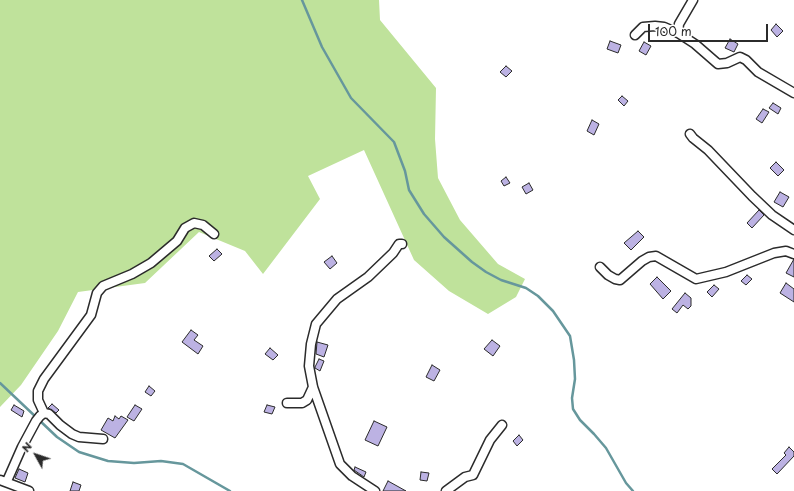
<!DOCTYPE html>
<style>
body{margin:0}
#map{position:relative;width:794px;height:491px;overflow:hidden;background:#fff;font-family:"Playpen Sans",sans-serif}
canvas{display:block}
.north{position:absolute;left:16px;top:435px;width:40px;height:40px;-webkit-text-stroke:3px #fff;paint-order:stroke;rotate:310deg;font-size:11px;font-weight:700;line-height:16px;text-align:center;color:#2b2b2b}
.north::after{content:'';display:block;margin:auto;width:14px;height:18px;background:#2b2b2b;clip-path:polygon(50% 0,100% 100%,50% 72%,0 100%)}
.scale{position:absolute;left:648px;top:24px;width:120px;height:18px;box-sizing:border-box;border:2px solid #2b2b2b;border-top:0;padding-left:5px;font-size:12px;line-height:14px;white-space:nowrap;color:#2b2b2b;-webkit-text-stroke:3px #fff;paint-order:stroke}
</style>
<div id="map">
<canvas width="794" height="491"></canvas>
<div class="north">N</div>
<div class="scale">100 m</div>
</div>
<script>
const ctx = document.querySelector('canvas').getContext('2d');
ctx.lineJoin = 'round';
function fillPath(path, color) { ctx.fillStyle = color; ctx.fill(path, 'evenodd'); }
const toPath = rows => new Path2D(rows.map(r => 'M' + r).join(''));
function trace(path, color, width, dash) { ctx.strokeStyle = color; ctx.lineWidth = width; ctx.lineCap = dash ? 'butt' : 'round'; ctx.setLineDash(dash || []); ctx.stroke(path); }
fillPath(toPath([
 [0,0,379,0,380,20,436,88,435,139,438,178,460,220,498,264,525,279,516,297,488,314,449,291,414,260,364,150,308,176,320,199,263,274,245,251,199,232,145,283,78,292,58,331,21,385,0,407]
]), '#bfe29b');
trace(toPath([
 [302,0,322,47,351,98,394,142,405,171,409,190,424,214,444,237,472,262,486,272,501,280,526,288,538,296,553,311,570,336,574,360,575,379,572,398,573,409,580,420,594,434,606,448,626,483,633,491],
 [0,383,57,437,79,452,108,461,134,463,161,461,183,464,230,491]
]), '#66979c', 2.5);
const building = toPath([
 [776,24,783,31,777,37,771,30,776,24],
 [730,39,738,44,734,52,725,48,730,39],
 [610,41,621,45,618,53,607,49,610,41],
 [644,42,651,46,646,55,639,51,644,42],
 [506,66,512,71,506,77,500,72,506,66],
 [622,96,628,101,624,106,618,100,622,96],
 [773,103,781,108,778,114,769,108,773,103],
 [763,109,769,112,762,123,756,119,763,109],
 [592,120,599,124,594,135,587,131,592,120],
 [776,162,784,170,778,176,770,168,776,162],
 [506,177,510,183,504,186,501,181,506,177],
 [529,183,533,190,526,194,522,187,529,183],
 [780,192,789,197,783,207,774,202,780,192],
 [759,210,764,215,752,228,747,223,759,210],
 [638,231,644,237,631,250,624,243,638,231],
 [217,249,222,254,214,261,209,256,217,249],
 [332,256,337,263,330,269,324,262,332,256],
 [794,259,794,277,786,273,794,259],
 [747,275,752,279,746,285,741,281,747,275],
 [657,277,671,291,663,299,650,284,657,277],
 [786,283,794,289,794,302,780,293,786,283],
 [714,285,719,289,712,297,707,292,714,285],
 [685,293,691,298,691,306,688,309,683,305,677,313,672,309,685,293],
 [191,330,198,335,194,340,203,346,198,354,182,342,191,330],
 [492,340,500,346,493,356,484,349,492,340],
 [317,342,328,345,324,357,316,354,317,342],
 [270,348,278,355,273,360,265,354,270,348],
 [319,359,324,361,320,371,315,368,315,367,319,359],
 [432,365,440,370,434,381,426,377,432,365],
 [149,386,155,391,151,396,145,392,149,386],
 [52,404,59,410,56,413,48,408,52,404],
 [14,405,24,411,22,417,11,410,14,405],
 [135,405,142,409,134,421,127,417,135,405],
 [267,405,275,407,272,414,264,412,267,405],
 [115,416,119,419,121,416,128,420,115,438,101,430,108,418,113,421,115,416],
 [374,421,387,427,378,446,365,440,374,421],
 [519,435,523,440,517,446,513,441,519,435],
 [789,447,794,452,794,456,777,474,772,469,786,455,784,453,789,447],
 [355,467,366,472,364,477,354,470,355,467],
 [19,469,28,473,25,482,15,478,19,469],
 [421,472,429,473,427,481,420,480,421,472],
 [388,481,406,491,383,491,388,481],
 [73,482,81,485,79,491,70,491,73,482]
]);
fillPath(building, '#bcb2e3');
trace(building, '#2b2b2b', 1);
const minor = toPath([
 [678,33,679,24,693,0],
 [635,35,643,27,655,26,664,27,678,33,695,44,718,64,727,63,740,57,746,60,758,72,794,93],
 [690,134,693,138,708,150,752,196,772,215,794,230],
 [600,267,608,275,615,279,620,280,642,261,649,257,656,256,696,279,726,272,774,253,786,251,794,254],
 [287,403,302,403,307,400,313,387],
 [44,413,38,400,38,391,44,379,91,315,97,293,103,286,132,274,151,263,177,241,185,228,194,223,203,225,214,234],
 [0,480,29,491],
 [7,481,22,447,36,421,40,416,44,413,49,414,60,425,72,434,79,437,103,439],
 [375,491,352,476,340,464,313,387,309,366,311,344,316,324,337,299,368,277,393,253,399,244,402,244],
 [446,491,465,477,473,475,490,440,502,425]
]);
trace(minor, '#2b2b2b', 11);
trace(minor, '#fff', 8);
</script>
